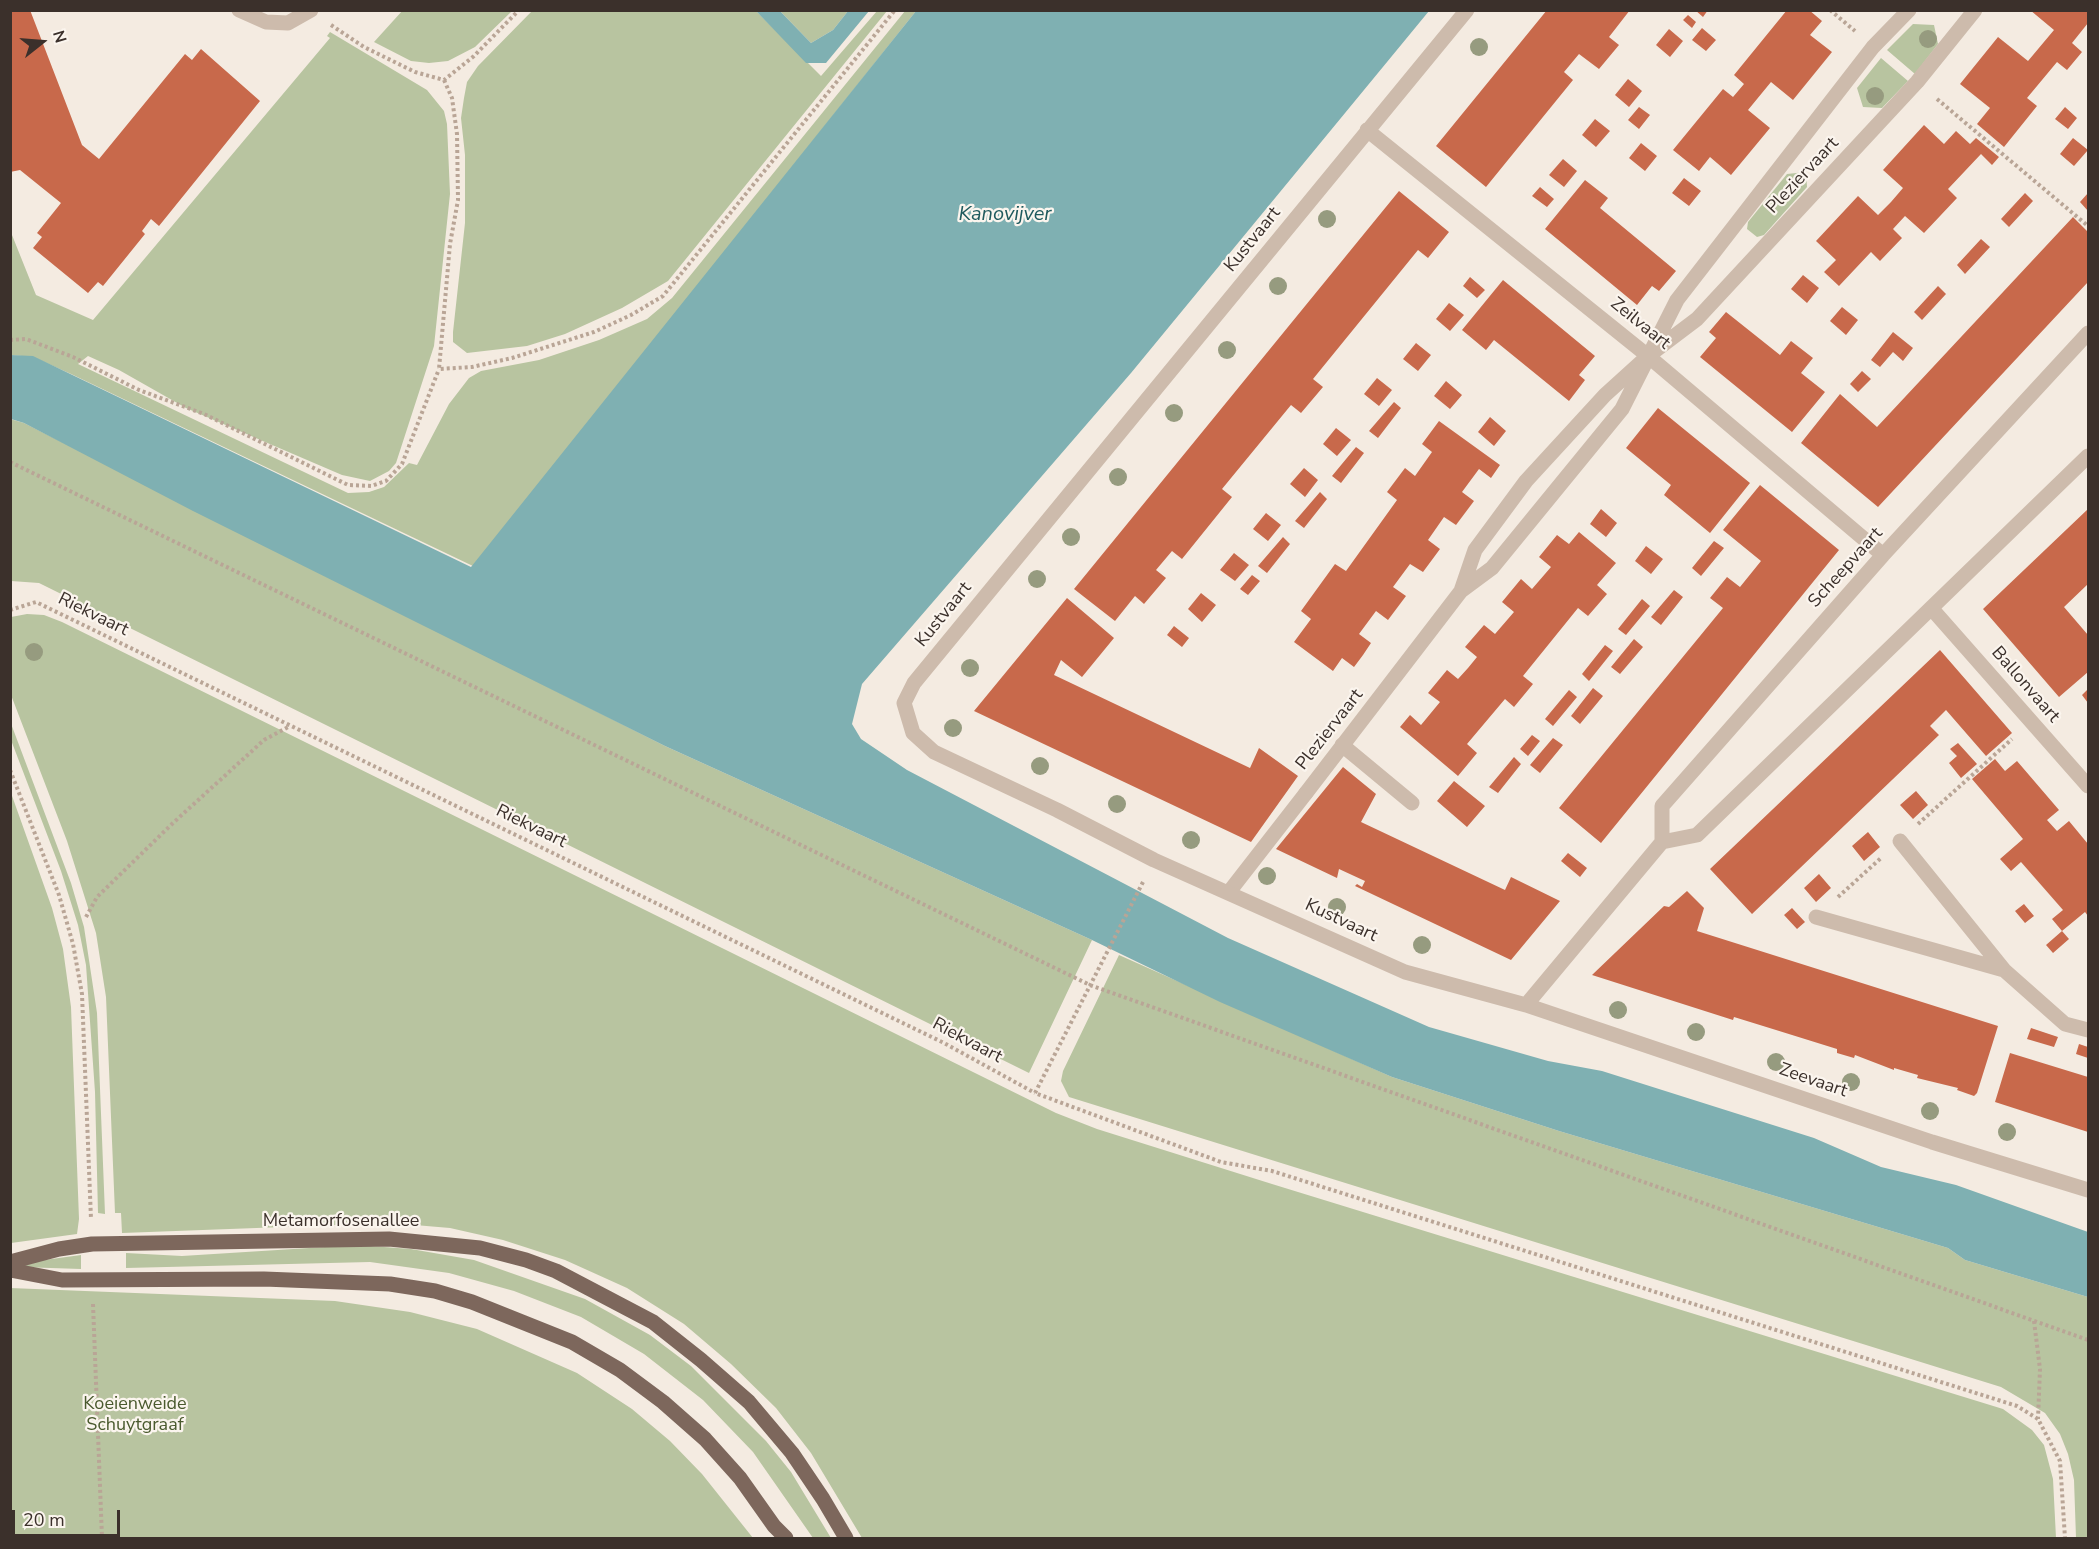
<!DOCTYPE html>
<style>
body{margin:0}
#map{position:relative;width:2099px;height:1549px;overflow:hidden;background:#f4ebe1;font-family:"Nunito Sans",sans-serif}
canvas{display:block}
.frame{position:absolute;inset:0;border:12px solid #3b302b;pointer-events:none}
.north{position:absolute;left:12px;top:12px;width:60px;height:60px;-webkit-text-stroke:4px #fbf5ee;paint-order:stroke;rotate:73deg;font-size:16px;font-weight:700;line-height:24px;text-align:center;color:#3b302b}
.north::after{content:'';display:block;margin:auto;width:21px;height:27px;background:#3b302b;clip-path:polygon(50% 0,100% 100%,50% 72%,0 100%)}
.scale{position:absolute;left:12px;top:1510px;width:108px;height:27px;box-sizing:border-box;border:3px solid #3b302b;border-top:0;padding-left:8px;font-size:18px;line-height:21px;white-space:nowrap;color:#3b302b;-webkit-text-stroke:4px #fbf5ee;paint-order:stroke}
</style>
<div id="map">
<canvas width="2099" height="1549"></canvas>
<div class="frame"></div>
<div class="north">N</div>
<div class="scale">20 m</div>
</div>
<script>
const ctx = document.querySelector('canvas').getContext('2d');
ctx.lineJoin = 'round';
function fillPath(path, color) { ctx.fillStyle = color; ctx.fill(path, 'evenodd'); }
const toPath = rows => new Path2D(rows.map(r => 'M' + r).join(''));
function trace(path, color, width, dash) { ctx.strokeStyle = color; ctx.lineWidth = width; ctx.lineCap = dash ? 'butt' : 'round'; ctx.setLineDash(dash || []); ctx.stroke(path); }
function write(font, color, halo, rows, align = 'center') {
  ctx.font = font + ' "Nunito Sans",sans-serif'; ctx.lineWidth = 4.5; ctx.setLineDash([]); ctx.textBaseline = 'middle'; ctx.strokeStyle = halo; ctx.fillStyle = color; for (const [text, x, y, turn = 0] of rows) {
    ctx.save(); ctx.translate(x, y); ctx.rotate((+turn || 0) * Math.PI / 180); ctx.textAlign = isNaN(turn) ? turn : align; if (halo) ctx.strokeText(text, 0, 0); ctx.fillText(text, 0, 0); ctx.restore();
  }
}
fillPath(toPath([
 [403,10,512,10,512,11,475,47,448,61,429,63,411,61,374,42],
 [532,11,756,11,821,76,877,11,887,11,668,281,622,308,565,334,527,346,467,353,453,342,453,332,465,223,465,155,461,118,464,98,467,82,478,66],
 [780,11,848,11,833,30,811,43],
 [905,11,916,11,475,567,71,374,33,357,11,355,10,230,36,295,93,320,330,38,327,36,330,32,427,90,444,111,447,124,450,194,434,346,396,463,389,471,370,481,342,475,186,408,119,370,88,356,78,364,348,493,369,492,384,487,409,463,417,465,449,404,469,378,481,371,539,360,599,340,647,319,672,298],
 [1913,24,1934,25,1938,44,1915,74,1887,50],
 [1881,58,1908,81,1882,108,1863,107,1857,88],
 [1806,172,1807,187,1764,235,1757,237,1747,229,1748,222,1787,174],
 [10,419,24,423,665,746,1092,940,1029,1073,39,583,11,581],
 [27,614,44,615,62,622,1056,1113,1097,1129,1272,1184,2003,1409,2032,1430,2044,1445,2053,1479,2056,1538,862,1538,811,1453,776,1408,731,1364,684,1324,627,1288,565,1260,503,1240,450,1228,391,1223,122,1233,121,1213,115,1213,106,997,96,933,67,841,11,695,11,617],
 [10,721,71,883,84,927,97,1013,105,1214,98,1213,95,1092,86,965,78,925,61,871,11,740],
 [11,793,52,908,63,949,71,1007,79,1219,77,1234,11,1243],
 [1119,955,1392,1077,1559,1131,1948,1248,1965,1260,2088,1297,2088,1538,2076,1538,2074,1480,2068,1454,2060,1434,2045,1413,2001,1387,1069,1097,1061,1081,1063,1071],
 [357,1245,411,1249,474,1260,585,1299,650,1335,691,1366,766,1441,791,1472,831,1538,813,1538,753,1452,703,1400,644,1354,581,1317,514,1291,449,1273,370,1262,126,1268,126,1253,182,1256],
 [81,1255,81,1269,20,1267,22,1263],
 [10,1288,335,1301,410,1312,477,1329,577,1373,632,1409,670,1441,702,1474,753,1538,11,1538]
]), '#b8c4a0');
fillPath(toPath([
 [756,11,780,11,811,43,833,30,848,11,869,11,826,63,806,63],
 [916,11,1429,11,1131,373,862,684,852,724,861,739,907,770,1228,938,1429,1027,1548,1061,1602,1071,1814,1138,1881,1167,1956,1185,2088,1232,2088,1297,1965,1260,1948,1248,1559,1131,1392,1077,1220,1002,1092,940,665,746,193,511,24,423,11,419,11,355,33,356,471,567]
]), '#7fb0b2');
fillPath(toPath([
 [10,10,30,10,82,145,99,159,185,54,192,60,201,49,260,101,159,226,151,219,142,231,145,234,103,286,98,282,88,293,33,248,42,237,37,233,61,203,20,170,10,172],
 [1547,10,1630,10,1609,37,1619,45,1599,69,1579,54,1564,72,1573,80,1486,187,1436,146],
 [1695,10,1708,10,1703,17],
 [1787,10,1809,10,1822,21,1810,35,1832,52,1793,100,1771,82,1748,110,1770,128,1731,175,1710,157,1699,171,1673,150,1723,89,1733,97,1744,84,1734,75],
 [2030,10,2088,10,2088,23,2072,43,2082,52,2067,70,2057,62,2027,98,2037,106,2004,147,1977,124,1990,108,1960,84,1998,37,2028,61,2054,30],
 [1688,15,1696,22,1692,28,1683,20],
 [1702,28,1716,40,1706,51,1692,40],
 [1669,29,1683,41,1670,57,1656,45],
 [1628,79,1642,91,1629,107,1615,95],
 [1639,107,1650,115,1639,129,1628,120],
 [2065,107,2077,118,2068,129,2055,119],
 [1595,119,1610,131,1596,147,1582,135],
 [1924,125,1944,144,1956,131,1970,144,1976,138,1999,157,1992,165,1981,154,1948,189,1957,198,1924,233,1905,216,1893,229,1902,238,1880,261,1871,252,1839,286,1824,272,1836,260,1816,241,1858,196,1878,215,1891,202,1903,188,1883,170],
 [2073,138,2088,150,2074,166,2060,154],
 [1641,143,1657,156,1645,171,1629,158],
 [1563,159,1577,171,1564,187,1549,175],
 [1684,178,1701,191,1689,206,1672,193],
 [1585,180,1608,198,1600,208,1676,271,1659,291,1652,286,1637,305,1545,229],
 [1540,187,1554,199,1547,207,1532,196],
 [1399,191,1449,232,1428,258,1418,250,1313,379,1323,387,1301,413,1291,405,1222,489,1232,497,1182,559,1172,551,1156,570,1166,578,1144,604,1135,596,1115,621,1074,589],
 [2025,193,2033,201,2009,227,2001,219],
 [2088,193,2088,211,2080,202],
 [2073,217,2088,232,2088,282,1878,507,1801,443,1840,394,1877,427],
 [1981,239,1990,247,1965,274,1957,265],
 [1803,275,1819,288,1807,303,1791,289],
 [1470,277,1485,290,1477,298,1463,286],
 [1503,280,1595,356,1579,375,1585,380,1569,401,1494,340,1486,350,1462,330],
 [1938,286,1946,294,1922,320,1914,312],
 [1449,303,1464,315,1450,331,1436,319],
 [1842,307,1858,320,1846,335,1830,321],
 [1726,312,1780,355,1791,341,1813,358,1801,373,1825,392,1792,432,1700,357,1716,338,1709,332],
 [1893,332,1913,348,1903,361,1893,352,1880,367,1871,360],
 [1416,343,1431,355,1418,371,1403,359],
 [1862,371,1871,379,1858,392,1850,384],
 [1377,378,1392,390,1379,406,1364,394],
 [1446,381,1462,395,1450,409,1434,396],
 [1394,402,1401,408,1378,438,1369,431],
 [1658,408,1750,483,1710,533,1664,495,1671,485,1626,448],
 [1490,417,1506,431,1494,446,1478,432],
 [1439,421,1500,465,1491,478,1479,469,1462,492,1474,501,1456,525,1444,517,1428,540,1440,549,1423,572,1410,564,1393,587,1406,596,1388,620,1376,611,1359,634,1371,643,1363,655,1354,667,1342,658,1333,671,1294,642,1311,619,1301,611,1335,564,1346,571,1397,500,1387,492,1405,468,1415,476,1432,452,1422,444],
 [1336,428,1351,440,1337,456,1323,444],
 [1356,447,1364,453,1341,483,1332,476],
 [1304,468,1318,480,1305,497,1290,484],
 [1760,485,1839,550,1601,843,1559,808,1723,608,1710,598,1727,577,1740,587,1761,561,1723,530],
 [1320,492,1327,499,1304,528,1295,521],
 [1601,509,1617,523,1606,537,1590,524],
 [2088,509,2088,584,2064,607,2088,635,2088,672,2059,697,1983,609],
 [1266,513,1281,525,1268,541,1253,529],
 [1579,532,1616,563,1597,585,1607,594,1588,616,1578,608,1523,676,1533,684,1514,707,1505,699,1467,744,1477,753,1458,776,1400,727,1410,715,1421,725,1440,702,1428,693,1447,670,1458,679,1468,668,1477,657,1465,647,1484,625,1495,634,1514,612,1502,602,1521,579,1532,589,1551,567,1539,557,1557,535,1569,544],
 [1283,537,1290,544,1267,573,1258,566],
 [1714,541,1724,548,1701,576,1692,568],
 [1646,546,1663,559,1651,574,1635,561],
 [1234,553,1249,565,1235,581,1220,570],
 [1252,575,1260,581,1248,595,1240,589],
 [1674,590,1683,597,1661,625,1651,617],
 [1201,593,1216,605,1202,622,1188,609],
 [1067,598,1114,638,1082,677,1061,660,1054,675,1250,768,1259,748,1298,776,1251,842,974,711],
 [1642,599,1650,606,1626,635,1618,629],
 [1174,626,1189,638,1182,647,1167,635],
 [1634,639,1643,647,1620,674,1611,667],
 [1605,645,1613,651,1589,681,1582,674],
 [1940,650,2012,733,1986,756,1946,710,1930,726,1939,735,1752,914,1710,869],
 [1593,688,1603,696,1580,724,1571,716],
 [2088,689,2088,703,2082,695],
 [1569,690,1577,697,1553,726,1545,719],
 [1532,735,1540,741,1528,756,1520,749],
 [1553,738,1563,745,1540,773,1530,765],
 [1958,743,1977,764,1961,778,1949,763,1957,756,1950,749],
 [1514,757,1521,764,1498,793,1489,787],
 [1995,759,2005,771,2017,761,2059,810,2047,820,2057,831,2069,821,2088,844,2088,916,2085,912,2062,931,2052,919,2063,910,2021,862,2011,871,2000,859,2023,839,1972,779],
 [1343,767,1376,794,1361,822,1505,890,1511,877,1560,901,1511,960,1355,886,1357,884,1362,887,1365,881,1339,869,1337,878,1276,849],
 [1454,781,1485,806,1467,827,1437,801],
 [1916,791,1928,805,1913,819,1900,805],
 [1868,832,1880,847,1864,861,1852,846],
 [1568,853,1587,868,1580,877,1561,861],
 [1819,874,1831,888,1816,902,1804,888],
 [1687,891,1704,908,1697,931,1998,1026,1977,1093,1974,1096,1957,1090,1958,1088,1917,1078,1918,1075,1894,1068,1894,1070,1855,1055,1854,1058,1837,1053,1837,1049,1776,1030,1734,1017,1733,1020,1592,975,1664,906,1669,907],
 [2024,904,2034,916,2025,923,2015,911],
 [1792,908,1805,922,1797,929,1784,915],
 [2062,931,2069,939,2053,953,2046,945],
 [2031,1028,2058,1037,2054,1047,2027,1039],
 [2079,1044,2088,1047,2088,1058,2076,1054],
 [2010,1053,2088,1077,2088,1132,1995,1102]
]), '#c8694b');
trace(toPath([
 [1830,10,1855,31],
 [331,25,364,47,415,72,444,80,474,56,519,10],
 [444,80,452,98,457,134,458,200,450,244,439,369,472,367,512,358,594,332,631,315,663,296,895,10],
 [1937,99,2088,226],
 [10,340,26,339,73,357,139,390,204,414,348,485,371,486,386,481,402,464,439,369],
 [10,462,1090,985,2088,1340],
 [10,610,36,602,944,1043,1035,1093],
 [10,770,59,895,73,944,82,994,91,1219],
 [1918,824,2012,739],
 [1143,882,1035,1093,1221,1162,1272,1171,2017,1406,2038,1419,2060,1461,2065,1538],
 [1838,897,1881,858],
 [86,917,97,897,173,823,264,740,290,726],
 [93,1304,102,1538],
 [2034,1321,2040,1369,2038,1419]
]), '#b9a596', 4, [3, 3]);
trace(toPath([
 [1900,841,2004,970],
 [1816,917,2004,970,2065,1024,2088,1030]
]), '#cdbbac', 15);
trace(toPath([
 [1229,892,1306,793]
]), '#cdbbac', 15);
trace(toPath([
 [239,10,266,22,288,23,311,10],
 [1467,10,914,683,904,703,913,733,934,752,1057,810,1154,860,1405,972,1526,1005,1932,1142,2088,1190],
 [1367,130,1648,356,1883,555],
 [1461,591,1475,550,1526,481,1605,395,1648,356,1697,319,1917,82,1975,10],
 [1932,609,2088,786],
 [1342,745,1412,803],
 [1306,793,1461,591,1492,568,1622,409,1677,300,1873,47,1909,10],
 [1662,842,1697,835,2088,456],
 [1526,1005,1662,842,1662,806,1883,555,2088,333]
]), '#cdbbac', 15);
trace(toPath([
 [10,1262,59,1249,92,1244,389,1239,480,1248,526,1260,556,1271,653,1322,701,1360,749,1402,792,1453,823,1499,846,1538],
 [10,1270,62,1280,264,1279,390,1284,435,1291,472,1302,572,1342,620,1370,663,1402,705,1439,740,1478,774,1526,786,1538]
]), '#7d675c', 15);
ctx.fillStyle = '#969b7f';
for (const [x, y] of [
 [1928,39],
 [1479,47],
 [1875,96],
 [1327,219],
 [1278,286],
 [1227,350],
 [1174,413],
 [1118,477],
 [1071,537],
 [1037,579],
 [34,652],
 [970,668],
 [953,728],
 [1040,766],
 [1117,804],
 [1191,840],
 [1267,876],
 [1337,907],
 [1422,945],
 [1618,1010],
 [1696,1032],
 [1776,1062],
 [1851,1082],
 [1930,1111],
 [2007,1132]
]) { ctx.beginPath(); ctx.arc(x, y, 9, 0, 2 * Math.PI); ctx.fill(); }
write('18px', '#3b302b', '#fbf5ee', [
 ["Pleziervaart",1803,176,-47],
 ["Kustvaart",1253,240,-51],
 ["Zeilvaart",1640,324,39],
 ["Scheepvaart",1846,568,-48],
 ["Riekvaart",93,615,26],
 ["Kustvaart",944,615,-51],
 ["Ballonvaart",2025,685,49],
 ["Pleziervaart",1330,730,-52],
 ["Riekvaart",531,827,26],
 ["Kustvaart",1341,921,25],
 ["Riekvaart",967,1041,28],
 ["Zeevaart",1813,1081,19],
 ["Metamorfosenallee",341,1222]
]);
write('18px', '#4a5a2e', '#fbf5ee', [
 ["Koeienweide",135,1405],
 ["Schuytgraaf",135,1426]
]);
write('italic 20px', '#1f5a5e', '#fbf5ee', [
 ["Kanovijver",1005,215]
]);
</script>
